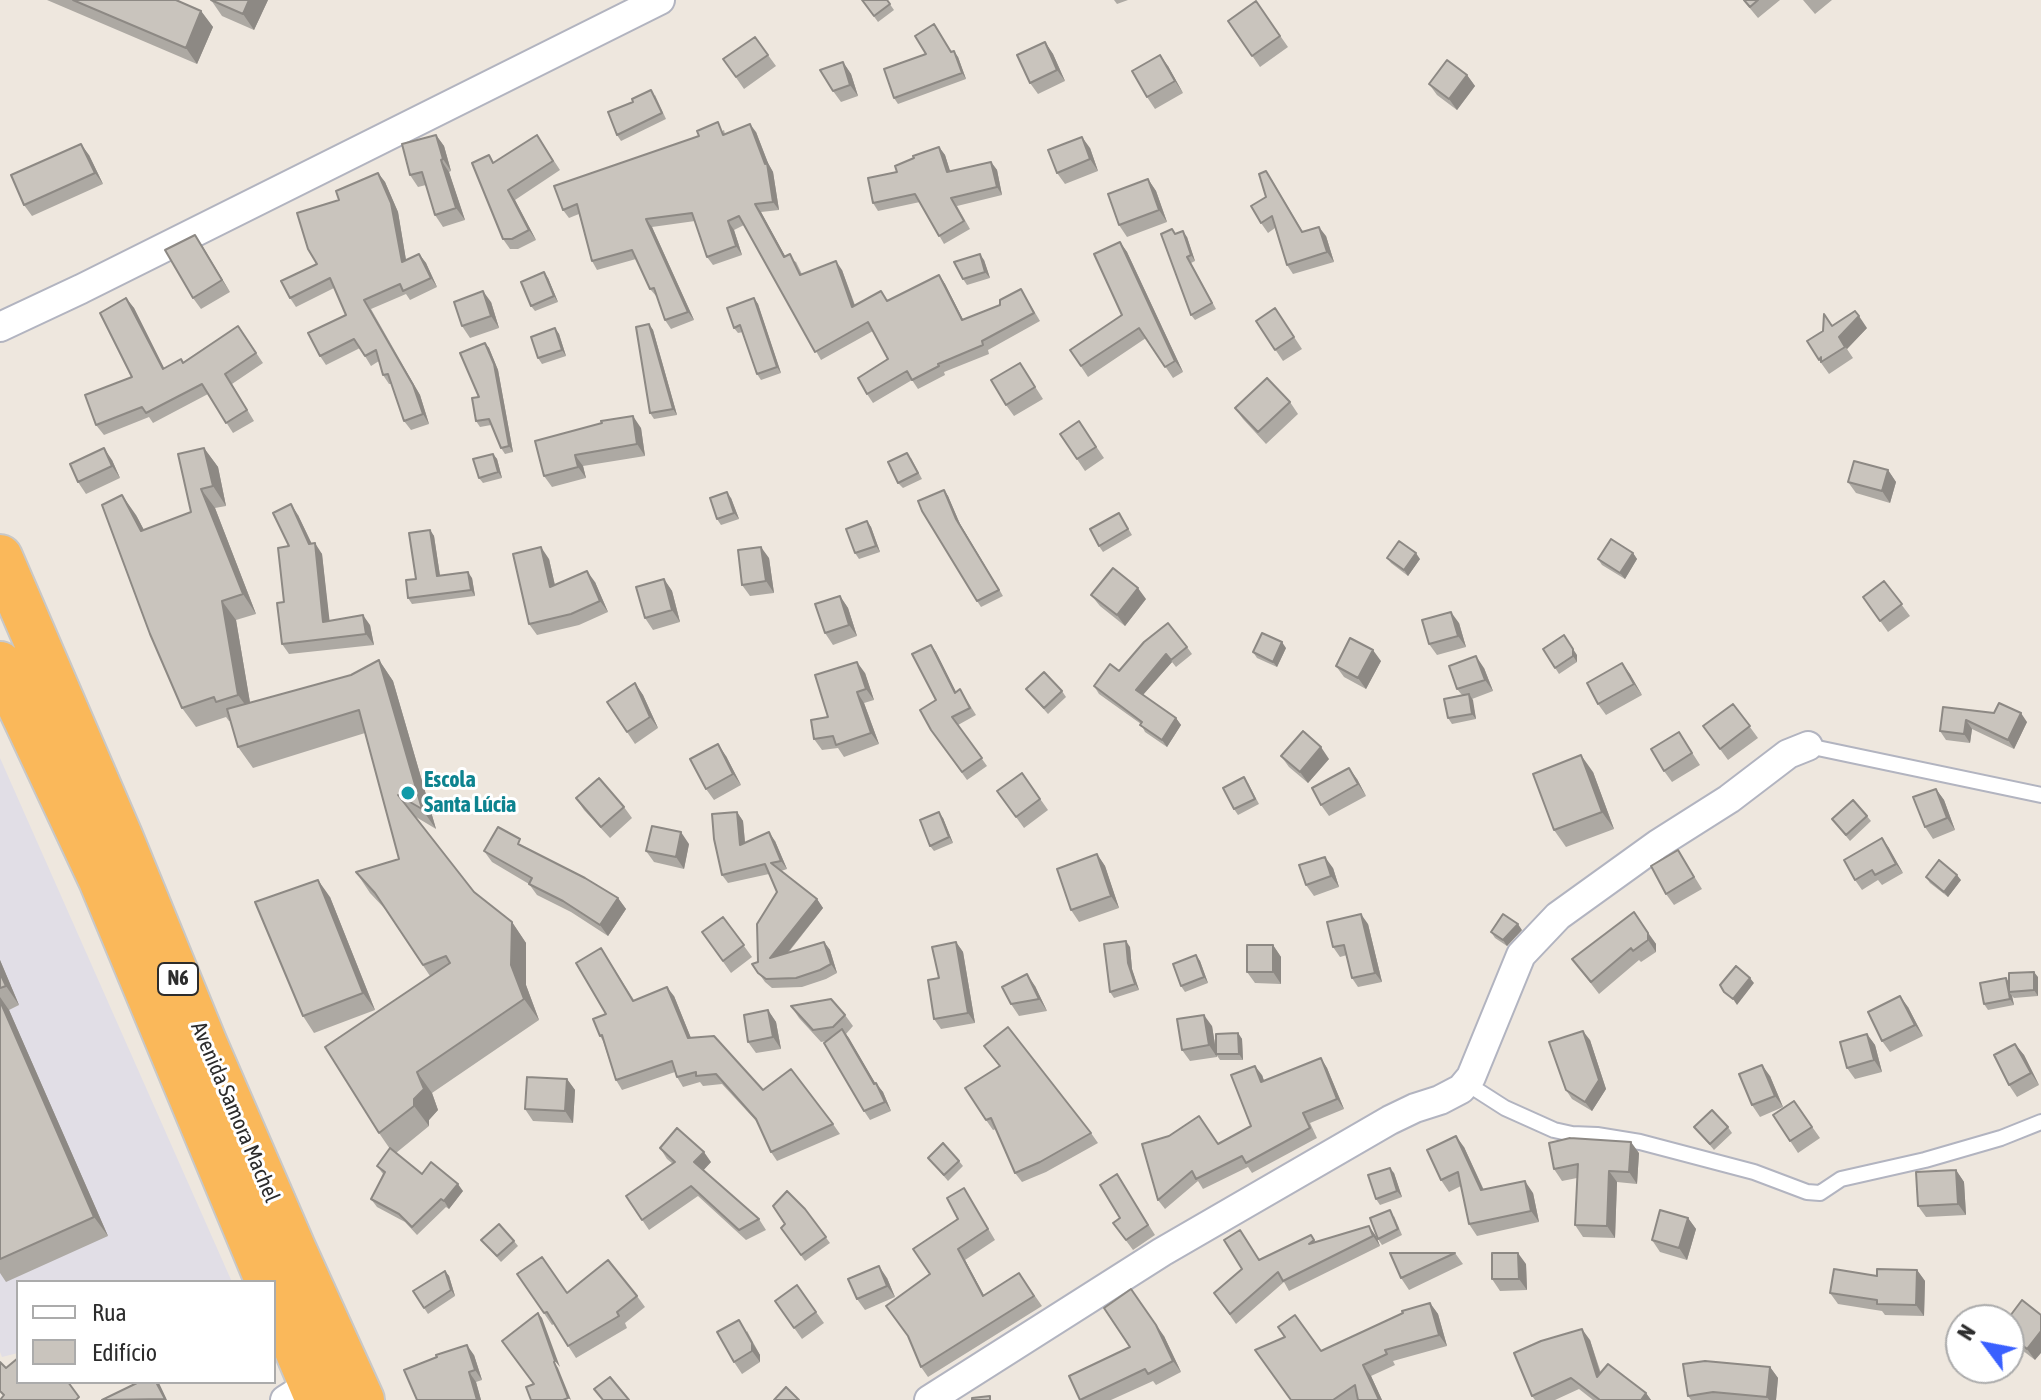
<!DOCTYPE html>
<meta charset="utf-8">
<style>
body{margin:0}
#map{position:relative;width:2041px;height:1400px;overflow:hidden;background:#eee7de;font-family:"Asap Condensed",sans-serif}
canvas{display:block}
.legend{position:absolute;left:16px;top:1280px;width:260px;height:104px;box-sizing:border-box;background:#fff;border:2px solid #ababab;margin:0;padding:10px 14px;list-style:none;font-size:24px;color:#2c2c2c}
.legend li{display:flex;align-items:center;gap:16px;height:40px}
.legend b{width:40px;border:2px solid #ababab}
.north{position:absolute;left:1945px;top:1304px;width:80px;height:80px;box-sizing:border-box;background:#fff;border:2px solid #ababab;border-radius:50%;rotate:302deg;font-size:22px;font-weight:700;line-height:32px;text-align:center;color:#2c2c2c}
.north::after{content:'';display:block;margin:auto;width:28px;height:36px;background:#3a60ff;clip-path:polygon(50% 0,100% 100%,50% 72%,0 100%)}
</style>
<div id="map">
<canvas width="2041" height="1400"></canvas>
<ul class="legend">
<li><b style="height:10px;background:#fff"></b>Rua</li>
<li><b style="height:22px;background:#c9c4bd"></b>Edifício</li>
</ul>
<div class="north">N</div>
</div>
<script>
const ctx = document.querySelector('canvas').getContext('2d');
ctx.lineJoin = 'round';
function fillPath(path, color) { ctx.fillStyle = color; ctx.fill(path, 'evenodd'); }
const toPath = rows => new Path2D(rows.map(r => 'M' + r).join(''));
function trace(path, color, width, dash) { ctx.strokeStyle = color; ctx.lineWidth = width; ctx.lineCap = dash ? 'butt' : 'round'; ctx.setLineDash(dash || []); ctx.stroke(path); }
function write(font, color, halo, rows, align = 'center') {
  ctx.font = font + ' "Asap Condensed",sans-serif'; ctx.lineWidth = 6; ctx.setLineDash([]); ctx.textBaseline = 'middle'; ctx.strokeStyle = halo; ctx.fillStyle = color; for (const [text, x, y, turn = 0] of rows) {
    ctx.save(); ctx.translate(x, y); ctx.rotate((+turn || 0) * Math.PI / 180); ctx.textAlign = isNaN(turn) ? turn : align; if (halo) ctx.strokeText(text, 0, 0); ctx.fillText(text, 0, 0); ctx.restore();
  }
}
fillPath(toPath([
 [0,758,232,1282,18,1282,18,1353,2,1357,0,1352]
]), '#e1dee6');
const service = toPath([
 [1808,746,2041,795],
 [1466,1083,1505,1108,1554,1130,1572,1134,1597,1135,1640,1142,1754,1172,1807,1192,1820,1193,1841,1179,1925,1160,2001,1138,2041,1122]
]);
const minor = toPath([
 [0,327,81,289,660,0],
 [285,1400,310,1384],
 [929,1400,1162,1252,1390,1120,1415,1108,1440,1100,1461,1089,1471,1077,1521,955,1558,916,1658,844,1729,799,1788,754,1808,746]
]);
const trunk = toPath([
 [0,557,120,836,205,1044,294,1250,362,1400],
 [0,664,101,880,268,1282],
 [274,1296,318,1400]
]);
trace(service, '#b2b4c0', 18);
trace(minor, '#b2b4c0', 32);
trace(trunk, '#c8c8c8', 48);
trace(service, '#fff', 14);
trace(minor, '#fff', 28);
trace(trunk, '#fab85a', 44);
fillPath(toPath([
 [47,0,176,0,201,11,213,27,197,64],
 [211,0,268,0,254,30,222,16],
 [862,0,887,0,894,10,878,22],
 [1114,0,1128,0,1117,4],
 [1743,0,1780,0,1758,18],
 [1803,0,1832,0,1815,14],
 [1256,1,1288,47,1260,67,1228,21],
 [755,37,776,66,744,89,723,59],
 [1045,42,1053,54,1065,81,1038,94,1030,83],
 [951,52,958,57,966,79,898,104,894,98,926,54],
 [843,62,851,74,858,96,841,102,833,91],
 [1168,66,1183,93,1155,109,1147,97],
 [1467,75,1475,86,1457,110,1437,95,1429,84],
 [655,95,666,119,621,141,617,135],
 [724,130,725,134,756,132,768,163,773,172,779,210,761,212,785,256,796,262,802,274,842,270,855,305,888,301,939,275,945,284,963,320,1000,305,1021,289,1040,321,988,350,989,354,944,372,945,375,918,389,912,380,873,403,867,394,888,359,873,331,821,360,744,225,734,230,742,255,713,265,707,257,695,221,652,227,694,320,671,329,665,320,657,297,650,289,636,259,597,270,592,261,579,214,569,218,563,210],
 [436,135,444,146,451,171,449,172,465,220,443,227,435,215,426,185,418,187,410,175],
 [537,135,560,170,515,200,536,240,518,249,510,249,503,239,495,162],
 [939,147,945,155,950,172,991,162,997,170,1002,195,957,206,970,229,944,244,920,202,878,211,873,203,897,172],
 [1090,148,1098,171,1065,184,1057,173],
 [89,155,103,184,32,216,24,205],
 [378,173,385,182,398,212,406,260,419,254,426,263,437,287,410,300,406,294,371,309,420,395,429,424,411,430,404,421,392,384,389,384,383,375,379,361,371,366,360,348,326,365,320,356,346,315,334,288,296,307,290,298,317,264,339,200],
 [1148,179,1156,191,1167,222,1127,237,1119,225],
 [1272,180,1303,232,1326,236,1334,262,1293,274,1287,265,1275,228,1268,233,1261,223,1266,197],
 [1175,234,1187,237,1195,261,1191,263,1216,309,1195,320,1191,315],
 [195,235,230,292,201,309,193,298],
 [1120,242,1127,252,1183,372,1173,378,1146,338,1088,377,1070,350,1122,315],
 [984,260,990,278,967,285,963,279],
 [548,278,558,302,535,311,531,306],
 [126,298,134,308,164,368,183,362,238,326,263,363,232,384,254,421,233,433,208,394,153,423,149,417,104,435,96,425,132,377],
 [754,298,758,304,781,373,761,380,757,374,743,332,738,333,734,328],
 [491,302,499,328,470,338,462,326],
 [1275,308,1302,349,1283,361,1256,321],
 [649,324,653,330,677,415,654,419,650,413],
 [1832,326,1867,328,1847,349,1853,358,1829,374,1819,360],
 [555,328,559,334,566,356,542,364,538,358],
 [485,343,489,348,498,370,513,452,505,454,501,448,491,425,480,427,476,421],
 [1020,363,1043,399,1014,416,1006,405],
 [1290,402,1298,414,1266,444,1243,419,1235,408],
 [1079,421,1104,458,1085,471,1060,434],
 [602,423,641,428,645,456,583,466,586,478,552,487,544,476],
 [204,448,218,467,226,506,215,508,256,614,236,620,250,703,351,675,379,660,393,681,436,829,416,817,474,892,512,922,526,943,526,985,539,1020,432,1093,438,1110,429,1120,429,1126,396,1153,422,1174,463,1191,449,1209,446,1207,417,1235,405,1222,377,1207,371,1199,383,1174,377,1166,390,1149,379,1133,430,976,386,910,370,893,356,872,399,859,365,733,253,768,238,747,231,721,229,721,226,717,196,727,182,708,136,515,144,530,191,512],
 [493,454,497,459,502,478,483,483,479,478],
 [911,458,922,479,903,488,898,483],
 [112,460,120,478,86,494,78,482],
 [1888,470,1896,482,1890,503,1856,493,1848,482],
 [944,490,948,496,960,524,1003,596,981,607,977,601],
 [731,498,739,519,721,525,717,519],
 [1119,513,1132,535,1103,552,1099,546],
 [298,515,312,544,322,554,329,621,370,625,374,645,289,654,282,644,289,546],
 [867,521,871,527,880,552,859,559,855,553],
 [430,530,434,536,440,576,472,578,475,596,412,604,408,598,416,579],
 [1633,553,1637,559,1625,579,1602,565,1598,559],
 [769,558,774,593,750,596,742,585],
 [1387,558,1420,559,1408,576,1391,563],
 [549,559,555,585,595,582,608,612,579,625,537,635,529,624],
 [664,579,672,591,680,622,653,630,645,618],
 [1884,581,1910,616,1888,632,1863,597],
 [1091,595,1146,599,1125,626,1100,606],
 [840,596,848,608,857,636,833,645,825,633],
 [1459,623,1466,647,1437,655,1429,644],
 [931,645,936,652,956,692,960,689,976,715,958,725,987,766,967,780,931,730,936,700],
 [1187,647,1192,654,1176,667,1172,662,1143,695,1176,718,1181,725,1167,747,1145,732,1141,724,1099,694,1094,686,1119,671],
 [1286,648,1277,667,1257,658,1253,652],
 [1543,649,1577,655,1577,662,1559,674],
 [1381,661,1366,689,1344,677,1336,666],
 [1622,663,1642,695,1606,715,1598,704],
 [1484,668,1493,691,1472,699,1476,719,1452,724,1448,718,1462,695,1457,689],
 [865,673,874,700,864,703,879,744,844,757,838,748,822,750,814,739,828,717],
 [635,683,643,695,658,728,635,744,607,702],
 [1026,689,1062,691,1066,697,1048,714],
 [1733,704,1758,738,1728,760,1703,726],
 [1943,707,2027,722,2014,749,1972,729,1970,743,1946,740,1940,731],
 [1679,732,1700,765,1672,782,1664,771],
 [726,756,741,785,714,800,706,789],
 [1281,756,1329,759,1308,783,1289,767],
 [1593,772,1614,829,1566,847,1554,830],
 [1022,773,1048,810,1024,828,997,791],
 [1357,779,1366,796,1329,816,1321,805],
 [1248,783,1259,804,1238,815,1234,809],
 [1936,789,1944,800,1955,830,1933,839,1925,827],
 [576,798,624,807,632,818,610,838,584,810],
 [737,812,743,821,745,842,775,841,787,869,781,871,817,899,823,908,788,953,824,942,830,950,837,973,826,979,802,987,772,988,765,982,752,964,758,962,777,892,769,874,728,883,722,875],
 [1867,816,1871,821,1850,841,1832,819],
 [943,818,953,843,934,851,930,846],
 [1882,838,1903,873,1882,885,1878,880,1862,890,1855,880],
 [689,844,684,869,654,862,646,851],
 [526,848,618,898,626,909,608,936,571,912,537,895,529,884,492,862,484,851],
 [1678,850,1702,889,1674,905,1666,894],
 [1097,854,1105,866,1119,908,1079,922,1071,910],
 [1333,868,1339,887,1314,896,1306,885],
 [1926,877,1961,880,1948,897,1930,883],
 [330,897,375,1010,314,1033,303,1016],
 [1634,912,1656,944,1656,952,1641,962,1639,960,1599,994,1572,959],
 [723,917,752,957,731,973,702,932],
 [1368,924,1382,982,1358,987,1352,978,1347,955,1340,957,1333,947],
 [1522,930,1507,946,1495,938,1491,932],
 [956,942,963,952,975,1023,941,1029,934,1019],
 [1273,945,1281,957,1281,984,1255,983,1247,972],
 [1130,947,1132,969,1139,990,1114,998,1110,992],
 [601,948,634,1000,674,996,691,1038,763,1090,833,1124,840,1134,777,1161,771,1152,758,1123,722,1084,703,1086,700,1082,683,1087,677,1077,675,1072,622,1090,616,1080,603,1041,600,1036,606,1014],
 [1196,955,1200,961,1208,983,1185,992,1181,986],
 [0,960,19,1005,9,1010,108,1236,6,1282,0,1273],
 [2038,977,2038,996,2014,998,2012,996,2014,1005,1988,1010,1984,1004,2006,978,2009,983],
 [1035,986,1047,1011,1019,1016,1011,1004],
 [791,1006,845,1015,853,1026,846,1034,875,1083,883,1092,891,1111,870,1120,864,1111,827,1041,821,1042,799,1018],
 [1908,1007,1923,1036,1890,1052,1882,1041],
 [768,1010,776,1022,781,1049,756,1053,748,1042],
 [1212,1026,1217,1057,1190,1061,1182,1050],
 [1238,1033,1242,1039,1243,1060,1220,1060,1216,1054],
 [1867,1034,1875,1045,1882,1072,1855,1079,1847,1068],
 [1590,1040,1606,1089,1592,1111,1572,1099,1566,1090],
 [2015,1044,2024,1055,2039,1085,2017,1097,2009,1085],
 [984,1046,1091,1133,1098,1143,1046,1172,1022,1182,1015,1173,996,1129,993,1130,986,1120,999,1066],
 [1321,1058,1327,1068,1344,1109,1310,1123,1317,1138,1252,1173,1248,1167,1203,1189,1198,1181,1165,1209,1158,1200,1218,1144,1251,1126,1262,1075,1264,1081],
 [1770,1076,1783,1107,1760,1117,1752,1105],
 [567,1079,575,1090,573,1123,533,1121,525,1109],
 [1794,1101,1820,1138,1798,1153,1773,1115],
 [1694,1127,1728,1127,1732,1133,1714,1150],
 [1464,1147,1484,1190,1533,1193,1539,1222,1477,1236,1469,1224,1461,1186,1449,1192,1441,1180],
 [660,1148,711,1162,703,1170,759,1219,766,1230,746,1240,698,1196,649,1230,626,1196,673,1164,667,1159],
 [1639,1153,1637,1184,1617,1182,1615,1238,1583,1237,1575,1225,1577,1178,1562,1181,1554,1169],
 [928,1158,959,1161,963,1166,948,1181],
 [1956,1170,1964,1182,1966,1215,1926,1217,1918,1206],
 [1394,1173,1402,1197,1380,1205,1376,1199],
 [1117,1174,1155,1235,1133,1250,1113,1223,1120,1218],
 [964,1188,995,1240,965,1260,984,1295,1019,1273,1042,1306,928,1377,921,1367,958,1219],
 [805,1209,830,1243,805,1261,781,1228],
 [1394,1216,1402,1235,1382,1245,1378,1239],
 [1688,1218,1696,1229,1687,1260,1660,1252,1652,1240],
 [1311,1235,1316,1242,1376,1236,1380,1246,1289,1291,1284,1282,1236,1324,1214,1293,1259,1260],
 [481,1240,514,1241,518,1246,501,1262],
 [1455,1253,1463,1264,1409,1290,1401,1278],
 [1526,1264,1527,1290,1500,1291,1492,1279],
 [1917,1270,1925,1281,1924,1316,1885,1315,1882,1311,1838,1304,1830,1293,1877,1276],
 [445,1271,449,1276,455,1296,428,1314,413,1291],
 [517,1274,567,1293,637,1296,645,1307,625,1323,627,1328,576,1358,554,1324,552,1325],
 [887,1278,895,1297,865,1310,857,1299],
 [797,1285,824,1323,802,1339,775,1301],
 [2022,1300,2035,1360,2009,1340,2009,1320],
 [1430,1303,1438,1314,1447,1346,1393,1361,1395,1365,1371,1376,1382,1400,1291,1400,1321,1351],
 [747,1331,760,1355,760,1362,742,1374,734,1362],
 [1164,1336,1181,1372,1156,1385,1153,1381,1111,1400,1080,1400],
 [1590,1340,1601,1373,1646,1393,1651,1400,1593,1400,1579,1389,1555,1400,1535,1400,1532,1396],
 [474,1355,482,1380,476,1382,481,1400,417,1400],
 [1770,1367,1778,1378,1776,1400,1691,1400,1688,1396]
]), '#ada9a3');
fillPath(toPath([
 [249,0,268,0,254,30,243,14],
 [201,11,213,27,197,64,186,48],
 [1045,42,1053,54,1065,81,1057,70],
 [954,51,958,57,966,79,962,73],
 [1160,55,1168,66,1183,93,1175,81],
 [843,62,851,74,858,96,850,85],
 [1467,75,1475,86,1457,110,1449,99],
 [750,124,756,132,768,163,773,172,779,210,773,202,765,164],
 [436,135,444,146,451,171,443,159],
 [1082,137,1090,148,1098,171,1090,159],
 [81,144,89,155,103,184,95,173],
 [939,147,945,155,953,180,947,172],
 [441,160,449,172,465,220,456,208],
 [991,162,997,170,1002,195,997,187],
 [378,173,385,182,398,212,408,272,402,262],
 [1148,179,1156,191,1167,222,1159,210],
 [508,190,515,200,536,240,529,230],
 [755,204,761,212,790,265,784,257],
 [646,219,652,227,694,320,688,312],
 [728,221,734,230,742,255,736,246],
 [1319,227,1326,236,1334,262,1327,252],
 [1183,231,1187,237,1195,261,1191,255],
 [195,235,203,247,230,292,222,280],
 [1120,242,1127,252,1183,372,1175,361],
 [419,254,426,263,437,287,431,278],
 [980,254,984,260,990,278,985,272],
 [836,261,842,270,858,315,852,307],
 [544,272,548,278,558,302,554,296],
 [939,275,945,284,968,329,962,320],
 [483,291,491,302,499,328,491,316],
 [126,298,134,308,170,380,163,369],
 [754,298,758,304,781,373,777,367],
 [364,300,420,395,429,424,423,414],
 [1859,316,1867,328,1847,349,1853,358,1839,337],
 [649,324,653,330,677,415,673,409],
 [555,328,559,334,566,356,562,350],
 [485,343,489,348,498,370,513,452,509,446],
 [633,416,641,428,645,456,637,444],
 [104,448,112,460,120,478,112,466],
 [204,448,218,467,226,506,213,486],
 [493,454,497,459,502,478,498,472],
 [575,455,583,466,586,478,578,467],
 [1888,470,1896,482,1890,503,1882,491],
 [201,489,215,508,256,614,243,594],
 [944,490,948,496,960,524,1003,596,956,519],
 [727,492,731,498,739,519,734,513],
 [122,495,136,515,155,551,141,531],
 [291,504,298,515,316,553,315,543,322,554,331,633,323,622,309,544],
 [867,521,871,527,880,552,876,546],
 [430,530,434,536,441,582,437,576],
 [541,547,549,559,558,599,550,587],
 [761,547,769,558,774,593,766,581],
 [1416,553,1420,559,1408,576,1404,570],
 [1633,553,1637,559,1625,579,1620,573],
 [587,571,595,582,608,612,600,601],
 [468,572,472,578,475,596,471,590],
 [664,579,672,591,680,622,672,610],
 [1138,588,1146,599,1125,626,1117,615],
 [840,596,848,608,857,636,849,625],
 [222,601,236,620,252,714,238,695],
 [1451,612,1459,623,1466,647,1458,636],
 [363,615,370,625,374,645,366,634],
 [1564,635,1577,655,1577,662,1573,656],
 [1282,642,1286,648,1277,667,1273,662],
 [931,645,936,652,960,700,955,693],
 [1373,650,1381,661,1366,689,1358,678],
 [1166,654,1172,662,1141,697,1136,690],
 [1476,656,1484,668,1493,691,1485,680],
 [379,660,393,681,436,829,422,809],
 [857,662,865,673,874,700,866,689],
 [1622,663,1630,674,1642,695,1634,684],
 [635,683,643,695,658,728,650,717],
 [857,692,864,703,879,744,871,733],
 [1469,694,1473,700,1476,719,1472,714],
 [2021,713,2027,722,2014,749,2008,740],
 [1176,718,1181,725,1167,747,1162,740],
 [1966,720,1972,729,1970,743,1964,734],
 [718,744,726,756,741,785,733,774],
 [1321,747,1329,759,1308,783,1300,772],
 [1581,755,1593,772,1614,829,1602,812],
 [1349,768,1357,779,1366,796,1358,784],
 [1936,789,1944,800,1955,830,1947,818],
 [737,812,743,821,746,854,740,845],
 [939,812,943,818,953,843,949,837],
 [681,832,689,844,684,869,676,857],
 [769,832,775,841,787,869,781,861],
 [1882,838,1889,848,1903,873,1896,864],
 [1097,854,1105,866,1119,908,1111,896],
 [1325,857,1333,868,1339,887,1331,876],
 [1957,875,1961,880,1948,897,1944,892],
 [318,880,330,897,375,1010,363,993],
 [618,898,626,909,608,936,600,925],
 [817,899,823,908,776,967,770,958],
 [1361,914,1368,924,1382,982,1375,973],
 [512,922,526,943,526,985,539,1020,524,999,511,965],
 [1518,924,1522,930,1507,946,1503,940],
 [1648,933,1656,944,1656,952,1648,940],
 [1126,941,1130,947,1132,969,1139,990,1135,984,1128,963],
 [824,942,830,950,837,973,831,964],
 [956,942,963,952,975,1023,968,1013],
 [1273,945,1281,957,1281,984,1273,972],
 [1196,955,1200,961,1208,983,1204,977],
 [0,960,19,1005,6,986,0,973],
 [2034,972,2038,977,2038,996,2034,990],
 [1027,974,1035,986,1047,1011,1039,999],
 [1750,978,1754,983,1737,1005,1733,999],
 [2006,978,2010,984,2009,992,2012,996,2014,1005,2010,999],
 [667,987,674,996,695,1048,688,1038],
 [1900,996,1908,1007,1923,1036,1915,1025],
 [0,997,9,1010,108,1236,94,1217,0,1001],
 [768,1010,776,1022,781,1049,773,1037],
 [1204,1015,1212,1026,1217,1057,1209,1045],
 [842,1029,849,1038,881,1093,874,1084],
 [1583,1031,1590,1040,1606,1089,1592,1111,1585,1102],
 [1238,1033,1242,1039,1243,1060,1239,1054],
 [1867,1034,1875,1045,1882,1072,1874,1060],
 [2015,1044,2024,1055,2039,1085,2031,1073],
 [1321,1058,1327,1068,1344,1109,1337,1099],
 [1762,1065,1770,1076,1783,1107,1775,1096],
 [1255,1066,1262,1075,1268,1092,1261,1082],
 [417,1072,432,1093,438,1110,429,1120,429,1126,414,1106],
 [567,1079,575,1090,573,1123,565,1111],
 [876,1083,883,1092,891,1111,885,1102],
 [1456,1136,1464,1147,1489,1202,1481,1190],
 [1631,1142,1639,1153,1637,1184,1629,1172],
 [704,1152,711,1162,701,1173,694,1162],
 [1390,1168,1394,1173,1402,1197,1397,1191],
 [1956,1170,1964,1182,1966,1215,1958,1204],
 [1609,1171,1617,1182,1615,1238,1607,1226],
 [1525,1181,1533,1193,1539,1222,1531,1211],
 [458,1184,463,1191,449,1209,444,1201],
 [1688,1218,1696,1229,1687,1260,1679,1248],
 [1369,1226,1376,1236,1380,1246,1373,1236],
 [958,1249,965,1260,990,1307,983,1296],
 [1518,1253,1526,1264,1527,1290,1519,1279],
 [879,1266,887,1278,895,1297,887,1286],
 [1917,1270,1925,1281,1924,1316,1916,1305],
 [445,1271,449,1276,455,1296,451,1290],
 [1131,1289,1164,1336,1181,1372,1173,1361],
 [1430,1303,1438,1314,1447,1346,1439,1335],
 [538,1313,542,1318,560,1367,555,1361],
 [739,1320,760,1355,760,1362,752,1351],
 [1582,1329,1590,1340,1605,1389,1597,1377],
 [2041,1331,2041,1353,2035,1360,2027,1349],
 [467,1345,474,1355,482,1380,475,1370],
 [554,1362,558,1368,571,1400,568,1398],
 [1363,1365,1371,1376,1382,1400,1379,1400],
 [1770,1367,1778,1378,1776,1400,1769,1400,1767,1397],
 [469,1372,476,1382,481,1400,477,1400],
 [156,1382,159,1383,167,1400,165,1400],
 [1646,1393,1651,1400,1641,1400]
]), '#8d8984');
const building = toPath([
 [73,0,176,0,201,11,186,48,73,0],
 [211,0,249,0,243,14,211,0],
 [862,0,887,0,890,4,874,16,862,0],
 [1744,0,1758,0,1750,7,1744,0],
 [1256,1,1280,36,1252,56,1228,21,1256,1],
 [934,24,951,52,954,51,962,73,894,98,884,69,926,54,915,36,934,24],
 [755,37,768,55,736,77,723,59,755,37],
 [1045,42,1057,70,1030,83,1017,55,1045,42],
 [1160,55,1175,81,1147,97,1132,71,1160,55],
 [1447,60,1467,75,1449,99,1429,84,1447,60],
 [843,62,850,85,833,91,820,70,843,62],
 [651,90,662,113,617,135,608,112,633,102,632,99,651,90],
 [718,122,723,135,750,124,765,164,767,163,773,202,755,204,784,257,790,254,800,275,836,261,852,307,881,291,887,301,939,275,962,320,1000,305,1000,300,1021,289,1034,313,982,341,983,345,938,364,939,366,912,380,907,371,867,394,858,378,888,359,868,322,815,352,739,216,728,221,736,246,707,257,692,213,646,219,688,312,665,320,654,288,650,289,632,250,592,261,577,204,563,210,554,186,699,136,697,131,718,122],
 [436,135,443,159,441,160,456,208,435,215,422,172,410,175,402,144,436,135],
 [537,135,553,161,508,190,529,230,512,239,503,239,472,163,489,155,493,163,537,135],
 [1082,137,1090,159,1057,173,1048,150,1082,137],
 [81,144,95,173,24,205,11,175,81,144],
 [939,147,947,172,991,162,997,187,951,198,964,221,939,236,915,194,873,203,868,178,897,172,895,166,914,158,913,156,939,147],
 [1266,171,1302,232,1319,227,1327,252,1287,265,1272,216,1261,223,1251,206,1266,197,1259,174,1266,171],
 [378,173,391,203,402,262,419,254,431,278,403,291,400,284,364,300,413,385,423,414,404,421,388,374,383,375,376,350,365,356,354,339,320,356,308,333,346,315,330,278,290,298,281,281,317,264,308,249,297,213,339,200,336,191,378,173],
 [1148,179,1159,210,1119,225,1108,194,1148,179],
 [1172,229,1175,234,1183,231,1191,255,1187,257,1212,303,1191,315,1161,234,1172,229],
 [195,235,222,280,193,298,165,250,195,235],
 [1120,242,1175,361,1165,367,1139,328,1081,366,1070,350,1122,315,1094,254,1120,242],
 [980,254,985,272,963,279,954,262,980,254],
 [544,272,554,296,531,306,521,282,544,272],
 [483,291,491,316,462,326,454,302,483,291],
 [126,298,163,369,181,359,183,363,238,326,256,353,225,374,247,410,226,423,202,384,146,413,142,407,96,425,85,395,132,377,100,313,126,298],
 [754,298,777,367,757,374,740,325,734,328,727,308,754,298],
 [1275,308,1294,337,1275,350,1256,321,1275,308],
 [1855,311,1859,316,1839,337,1845,347,1821,362,1821,357,1819,360,1807,341,1823,331,1824,314,1832,326,1855,311],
 [649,324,673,409,650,413,636,327,649,324],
 [555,328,562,350,538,358,531,337,555,328],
 [485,343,494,364,509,446,501,448,489,419,476,421,472,398,479,397,460,353,485,343],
 [1020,363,1035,387,1006,405,991,380,1020,363],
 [1267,378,1290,402,1258,432,1235,408,1267,378],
 [633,416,637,444,575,455,578,467,544,476,535,441,602,423,601,421,633,416],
 [1079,421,1096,447,1077,459,1060,434,1079,421],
 [104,448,112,466,78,482,70,464,104,448],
 [204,448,213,486,201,489,243,594,222,601,238,695,216,702,214,697,182,708,150,634,102,505,122,495,141,531,191,512,178,454,204,448],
 [907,453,918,473,898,483,888,462,907,453],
 [493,454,498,472,479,478,473,459,493,454],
 [1854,461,1888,470,1882,491,1848,482,1854,461],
 [944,490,956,519,999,590,977,601,922,511,918,501,944,490],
 [727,492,734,513,717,519,710,498,727,492],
 [291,504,309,544,315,543,323,622,363,615,366,634,282,644,277,603,284,602,278,548,289,546,273,513,291,504],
 [1119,513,1128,529,1099,546,1090,529,1119,513],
 [867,521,876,546,855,553,846,529,867,521],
 [430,530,437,576,468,572,471,590,408,598,406,580,416,579,409,533,430,530],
 [1611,539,1633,553,1620,573,1598,559,1611,539],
 [1399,541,1416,553,1404,570,1387,558,1399,541],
 [541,547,550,587,587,571,600,601,571,614,529,624,513,554,541,547],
 [761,547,766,581,742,585,738,550,761,547],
 [1113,568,1138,588,1117,615,1091,595,1113,568],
 [664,579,672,610,645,618,636,587,664,579],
 [1884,581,1902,604,1880,621,1863,597,1884,581],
 [840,596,849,625,825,633,815,604,840,596],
 [1451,612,1458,636,1429,644,1422,620,1451,612],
 [1168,623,1187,647,1171,660,1166,654,1136,690,1176,718,1162,740,1140,725,1142,722,1094,686,1110,664,1119,671,1144,642,1168,623],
 [1262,633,1282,642,1273,662,1253,652,1262,633],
 [1564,635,1573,649,1573,656,1555,668,1543,649,1564,635],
 [1350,638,1373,650,1358,678,1336,666,1350,638],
 [931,645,955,693,960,689,970,708,952,717,982,758,962,772,931,730,920,710,936,700,912,654,931,645],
 [1476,656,1485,680,1457,689,1449,666,1476,656],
 [379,660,422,809,398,795,474,892,512,922,511,965,524,999,417,1072,424,1089,414,1099,414,1106,379,1133,325,1047,450,963,446,956,423,965,375,893,356,872,399,859,359,710,238,747,227,709,351,675,379,660],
 [857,662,866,689,857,692,871,733,836,745,833,736,814,739,811,720,828,717,815,675,857,662],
 [1622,663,1634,684,1598,704,1587,683,1622,663],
 [1044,672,1062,691,1044,708,1026,689,1044,672],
 [635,683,650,717,627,732,607,702,635,683],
 [1469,694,1472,714,1448,718,1444,699,1469,694],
 [1999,703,2021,713,2008,740,1966,720,1964,734,1940,731,1943,707,1994,713,1999,703],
 [1733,704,1750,726,1720,749,1703,726,1733,704],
 [1303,731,1321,747,1300,772,1281,756,1303,731],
 [1679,732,1692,753,1664,771,1651,749,1679,732],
 [718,744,733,774,706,789,690,759,718,744],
 [1581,755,1602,812,1554,830,1533,774,1581,755],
 [1349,768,1358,784,1321,805,1312,788,1349,768],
 [1022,773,1040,799,1016,817,997,791,1022,773],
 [1244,777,1255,799,1234,809,1223,788,1244,777],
 [599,778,624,807,601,827,576,798,599,778],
 [1936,789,1947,818,1925,827,1913,797,1936,789],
 [1853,800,1867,816,1846,835,1832,819,1853,800],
 [737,812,740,845,769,832,781,861,771,863,817,899,770,958,824,942,831,964,820,970,796,978,766,979,758,973,752,964,758,962,757,924,777,892,765,864,722,875,714,839,712,814,737,812],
 [939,812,949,837,930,846,920,820,939,812],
 [652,826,681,832,676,857,646,851,652,826],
 [498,827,520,839,518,844,585,878,618,898,600,925,563,901,529,884,532,878,484,851,498,827],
 [1882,838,1896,864,1875,875,1872,870,1855,880,1844,860,1882,838],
 [1678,850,1694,877,1666,894,1651,866,1678,850],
 [1097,854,1111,896,1071,910,1057,869,1097,854],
 [1325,857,1331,876,1306,885,1299,865,1325,857],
 [1939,860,1957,875,1944,892,1926,877,1939,860],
 [318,880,363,993,303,1016,255,902,318,880],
 [1634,912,1648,933,1648,940,1633,951,1631,948,1591,982,1572,959,1634,912],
 [1361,914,1375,973,1352,978,1344,945,1333,947,1327,922,1361,914],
 [1503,914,1518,924,1503,940,1491,932,1503,914],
 [723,917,744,945,723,961,702,932,723,917],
 [1126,941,1128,963,1135,984,1110,992,1104,944,1126,941],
 [956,942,968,1013,934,1019,928,980,939,978,932,947,956,942],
 [1247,945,1273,945,1273,972,1247,972,1247,945],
 [601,948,633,1001,667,987,688,1038,714,1036,763,1090,791,1069,833,1124,771,1152,756,1119,716,1074,696,1076,696,1072,677,1077,672,1061,616,1080,602,1035,600,1036,593,1019,606,1014,576,963,601,948],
 [1196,955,1204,977,1181,986,1173,964,1196,955],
 [1736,966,1750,978,1733,999,1724,992,1720,985,1736,966],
 [2034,972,2034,990,2009,992,2009,973,2034,972],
 [0,973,6,986,0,988,0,973],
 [1027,974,1039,999,1011,1004,1002,987,1027,974],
 [2006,978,2010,999,1984,1004,1980,983,2006,978],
 [1900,996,1915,1025,1882,1041,1868,1012,1900,996],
 [831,999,845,1015,833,1027,813,1030,791,1006,831,999],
 [0,1001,94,1217,0,1259,0,1001],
 [768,1010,773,1037,748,1042,744,1015,768,1010],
 [1204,1015,1209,1045,1182,1050,1177,1019,1204,1015],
 [1008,1027,1091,1133,1040,1162,1015,1173,991,1118,986,1120,965,1088,1000,1066,984,1046,1008,1027],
 [842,1029,874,1084,876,1083,885,1102,864,1111,824,1043,842,1029],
 [1583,1031,1599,1080,1585,1102,1566,1090,1549,1042,1583,1031],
 [1238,1033,1239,1054,1216,1054,1216,1034,1238,1033],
 [1867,1034,1874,1060,1847,1068,1840,1042,1867,1034],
 [2015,1044,2031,1073,2009,1085,1994,1055,2015,1044],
 [1321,1058,1337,1099,1303,1113,1310,1128,1246,1163,1242,1156,1196,1179,1192,1171,1158,1200,1142,1144,1169,1136,1199,1116,1218,1144,1251,1126,1231,1075,1255,1066,1261,1082,1321,1058],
 [1762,1065,1775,1096,1752,1105,1739,1074,1762,1065],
 [527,1077,567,1079,565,1111,525,1109,527,1077],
 [1794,1101,1812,1127,1790,1141,1773,1115,1794,1101],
 [1712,1110,1728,1127,1710,1144,1694,1127,1712,1110],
 [677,1128,704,1152,694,1162,759,1219,739,1230,691,1186,642,1220,626,1196,675,1162,660,1148,677,1128],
 [1456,1136,1481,1190,1525,1181,1531,1211,1469,1224,1458,1172,1441,1180,1427,1150,1456,1136],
 [1570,1138,1631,1142,1629,1172,1609,1171,1607,1226,1575,1225,1578,1164,1554,1169,1549,1143,1570,1138],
 [943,1143,959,1161,944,1175,928,1158,943,1143],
 [390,1148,422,1174,431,1162,458,1184,444,1201,441,1199,412,1227,399,1214,371,1199,385,1172,377,1166,390,1148],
 [1390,1168,1397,1191,1376,1199,1368,1175,1390,1168],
 [1956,1170,1958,1204,1918,1206,1916,1172,1956,1170],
 [1117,1174,1148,1225,1126,1240,1113,1223,1120,1218,1100,1185,1117,1174],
 [964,1188,988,1229,958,1249,983,1296,1019,1273,1034,1296,921,1367,908,1336,886,1306,930,1274,913,1249,958,1219,947,1198,964,1188],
 [787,1191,805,1209,826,1237,801,1255,781,1228,785,1224,773,1206,787,1191],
 [1390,1210,1398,1229,1378,1239,1370,1218,1390,1210],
 [1660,1210,1688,1218,1679,1248,1652,1240,1660,1210],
 [499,1224,514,1241,497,1256,481,1240,499,1224],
 [1369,1226,1373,1236,1283,1281,1278,1272,1230,1314,1214,1293,1242,1269,1224,1240,1240,1230,1259,1260,1311,1235,1314,1240,1309,1244,1369,1226],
 [1390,1253,1455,1253,1401,1278,1390,1253],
 [1492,1253,1518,1253,1519,1279,1492,1279,1492,1253],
 [542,1257,567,1293,608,1260,637,1296,617,1312,619,1316,568,1346,547,1312,544,1313,517,1274,542,1257],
 [879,1266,887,1286,857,1299,848,1279,879,1266],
 [1834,1269,1877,1276,1877,1269,1917,1270,1916,1305,1877,1304,1877,1300,1830,1293,1834,1269],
 [445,1271,451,1290,424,1308,413,1291,445,1271],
 [797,1285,816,1312,794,1328,775,1301,797,1285],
 [1131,1289,1156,1325,1173,1361,1148,1374,1145,1369,1080,1400,1069,1376,1130,1347,1104,1308,1131,1289],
 [2022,1300,2041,1315,2041,1331,2027,1349,2009,1334,2009,1320,2007,1320,2022,1300],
 [1430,1303,1439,1335,1385,1350,1387,1354,1363,1365,1379,1400,1358,1400,1355,1385,1333,1400,1291,1400,1255,1350,1285,1337,1278,1327,1295,1315,1321,1351,1403,1313,1402,1311,1430,1303],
 [538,1313,555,1361,554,1362,568,1398,563,1400,531,1400,526,1387,534,1384,502,1341,538,1313],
 [739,1320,752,1343,752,1351,734,1362,717,1332,739,1320],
 [1582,1329,1597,1377,1608,1364,1646,1393,1641,1400,1600,1400,1571,1378,1532,1396,1514,1353,1541,1341,1582,1329],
 [467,1345,475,1370,469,1372,477,1400,417,1400,404,1370,437,1357,436,1355,467,1345],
 [18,1358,18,1382,68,1382,79,1397,76,1400,0,1400,4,1395,0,1391,0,1362,6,1368,18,1358],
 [1705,1361,1770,1367,1767,1397,1713,1392,1688,1396,1683,1364,1705,1361],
 [610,1377,629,1400,603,1400,594,1389,610,1377],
 [139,1382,156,1382,165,1399,102,1400,139,1382],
 [786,1387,799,1400,774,1400,786,1387],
 [990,1396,990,1400,972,1400,972,1398,990,1396]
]);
fillPath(building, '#c9c4bd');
trace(building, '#8d8984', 2);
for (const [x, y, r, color] of [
 [408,793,8,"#0f9aa8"]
]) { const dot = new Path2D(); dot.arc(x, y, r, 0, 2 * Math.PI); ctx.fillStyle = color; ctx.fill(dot); trace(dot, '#fff', 3); }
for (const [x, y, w] of [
 [178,979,40]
]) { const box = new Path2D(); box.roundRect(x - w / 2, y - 16, w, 32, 6); ctx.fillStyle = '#fff'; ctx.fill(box); trace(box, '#2c2c2c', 2); }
write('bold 20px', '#2c2c2c', null, [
 ["N6",178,979]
]);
write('bold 22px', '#0d838f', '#fff', [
 ["Escola",424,780],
 ["Santa Lúcia",424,805]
], 'left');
write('22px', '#2c2c2c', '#fff', [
 ["Avenida Samora Machel",235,1112,67]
]);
</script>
